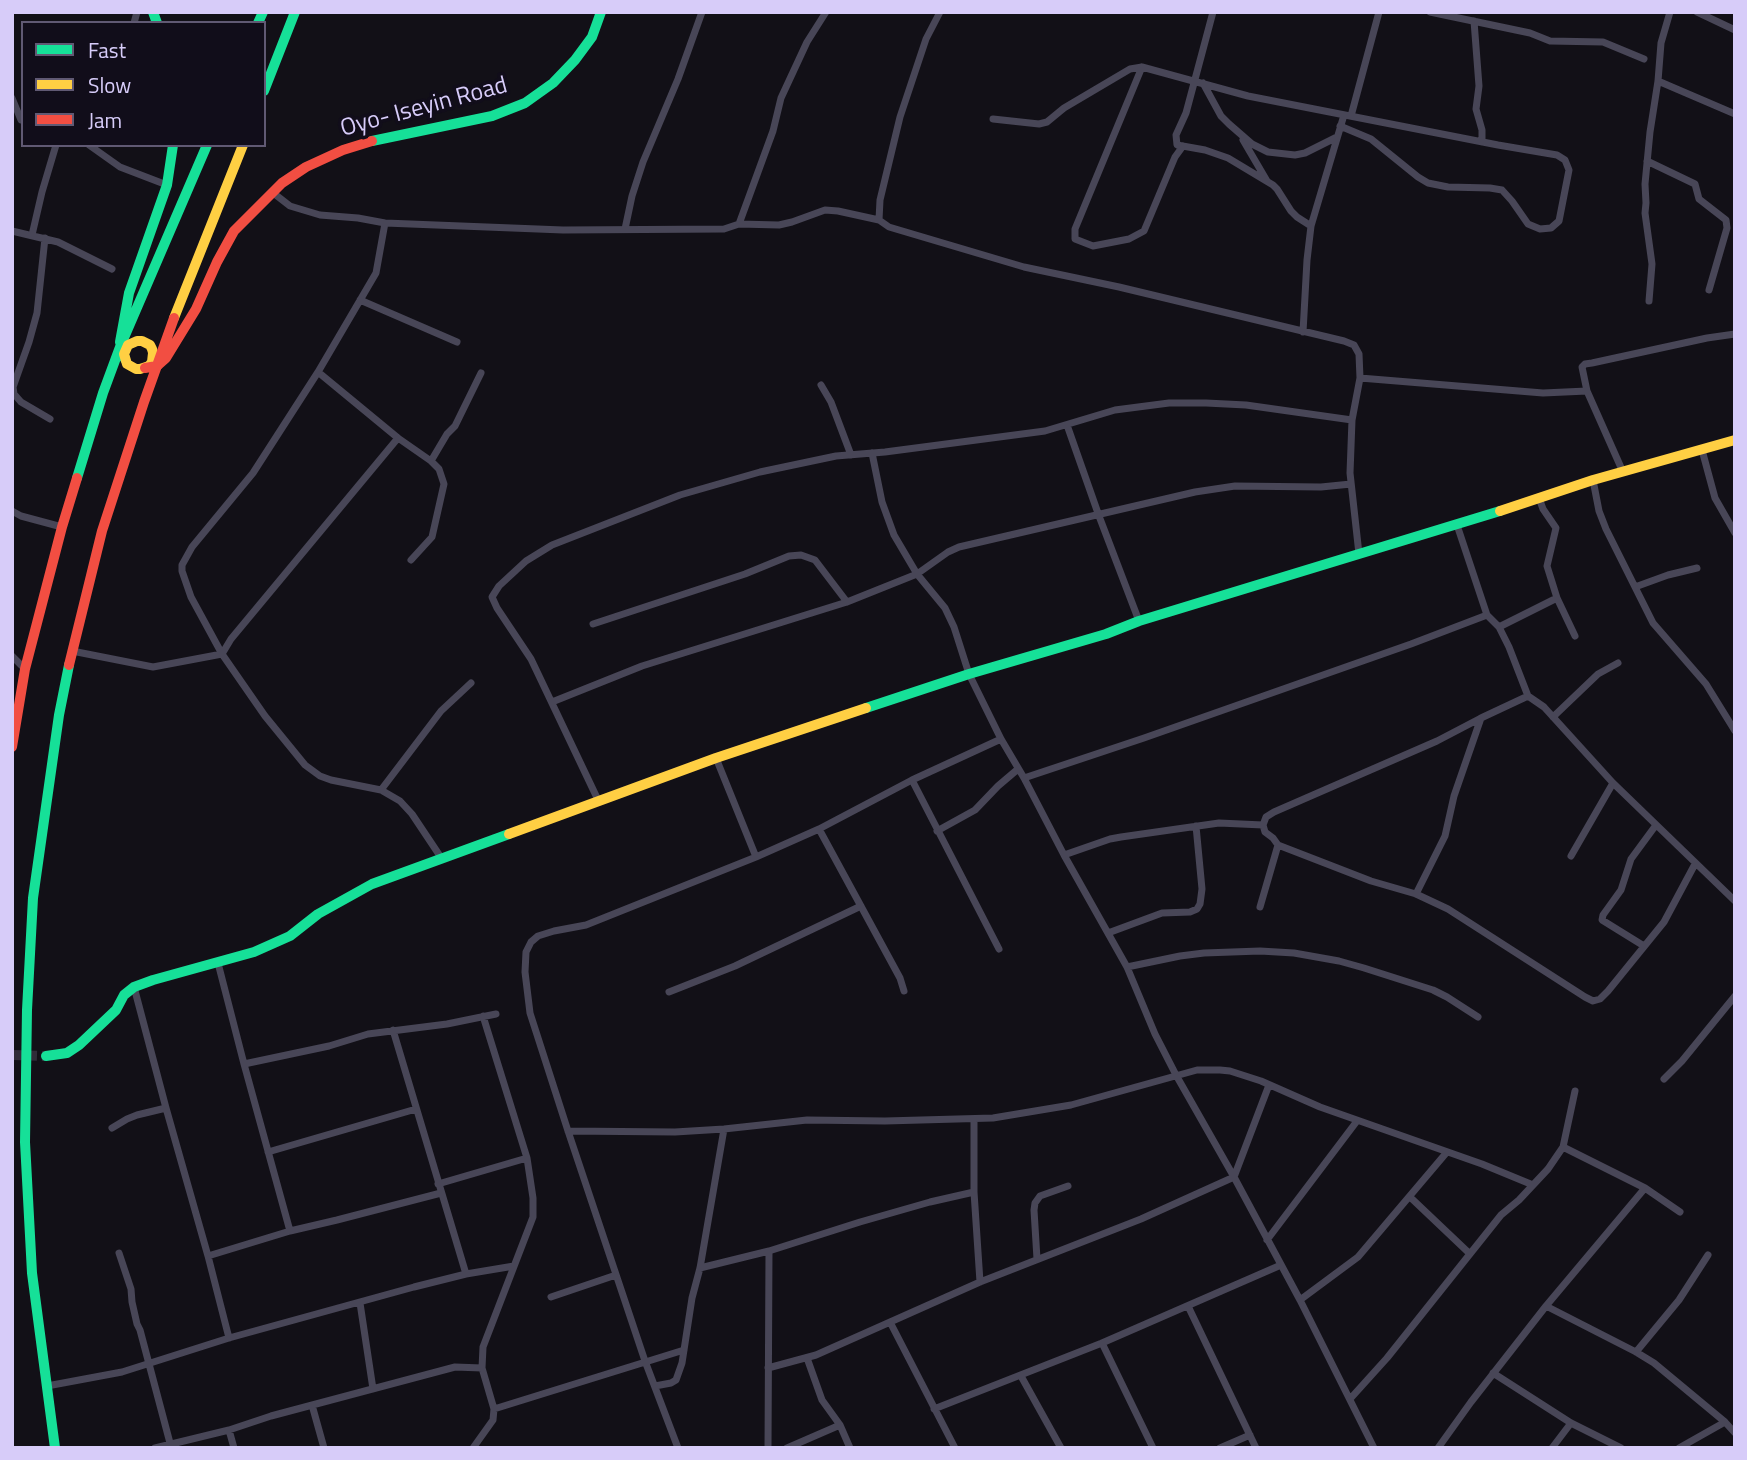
<!DOCTYPE html>
<style>
body{margin:0}
#map{position:relative;width:1747px;height:1460px;overflow:hidden;background:#121017;font-family:"Titillium Web",sans-serif}
canvas{display:block}
.frame{position:absolute;inset:0;border:14px solid #d7ccf9;pointer-events:none}
.legend{position:absolute;left:21px;top:21px;width:245px;height:126px;box-sizing:border-box;background:#110d1a;border:2px solid #605973;margin:0;padding:9px 12px;list-style:none;font-size:21px;color:#d7ccf9}
.legend li{display:flex;align-items:center;gap:14px;height:35px}
.legend b{width:35px;border:2px solid #605973}
</style>
<div id="map">
<canvas width="1747" height="1460"></canvas>
<div class="frame"></div>
<ul class="legend">
<li><b style="height:9px;background:#16e098"></b>Fast</li>
<li><b style="height:9px;background:#ffcf43"></b>Slow</li>
<li><b style="height:9px;background:#f24e42"></b>Jam</li>
</ul>
</div>
<script>
const ctx = document.querySelector('canvas').getContext('2d');
ctx.lineJoin = 'round';
const toPath = rows => new Path2D(rows.map(r => 'M' + r).join(''));
function trace(path, color, width, dash) { ctx.strokeStyle = color; ctx.lineWidth = width; ctx.lineCap = dash ? 'butt' : 'round'; ctx.setLineDash(dash || []); ctx.stroke(path); }
function write(font, color, halo, rows, align = 'center') {
  ctx.font = font + ' "Titillium Web",sans-serif'; ctx.lineWidth = 7; ctx.setLineDash([]); ctx.textBaseline = 'middle'; ctx.strokeStyle = halo; ctx.fillStyle = color; for (const [text, x, y, turn = 0] of rows) {
    ctx.save(); ctx.translate(x, y); ctx.rotate((+turn || 0) * Math.PI / 180); ctx.textAlign = isNaN(turn) ? turn : align; if (halo) ctx.strokeText(text, 0, 0); ctx.fillText(text, 0, 0); ctx.restore();
  }
}
trace(toPath([
 [12,1055,46,1056]
]), '#302c39', 10, [10, 5]);
trace(toPath([
 [940,12,926,39,900,117,880,200,879,220,889,227,1024,267,1119,287,1344,341,1354,345,1359,354,1360,378,1352,420,1350,473,1359,554],
 [1213,12,1186,113,1176,135,1177,145,1205,150,1228,158,1273,185,1277,189,1291,211,1297,217,1311,226],
 [1430,12,1530,33,1550,41,1603,42,1644,59],
 [1697,12,1735,30],
 [1474,21,1479,86,1476,109,1482,130,1482,142],
 [134,23,137,12],
 [1142,67,1075,229,1075,239,1093,246,1129,239,1144,231,1175,157,1183,146],
 [1658,81,1735,114],
 [1203,83,1221,116,1229,124,1252,144,1268,152,1295,155,1305,153,1337,137],
 [12,98,21,120],
 [1351,116,1379,12],
 [993,119,1039,124,1047,122,1064,108,1130,69,1142,67,1248,96,1498,145,1557,155,1565,160,1569,170,1559,221,1551,228,1540,229,1528,224,1512,201,1502,190,1490,188,1448,187,1428,183,1418,177,1371,139,1340,126],
 [1243,140,1267,181],
 [89,145,120,167,167,185],
 [1647,161,1695,184,1699,199,1726,220,1727,228,1709,290],
 [272,192,290,206,320,215,358,218,385,223,563,230,724,229,739,224,779,225,792,222,825,210,838,211,879,220],
 [385,223,376,273,318,372,253,473,192,547,182,565,182,571,191,597,222,654,265,716,305,765,320,776,331,780,381,790,400,801,412,814,442,859],
 [739,224,773,131,781,98,807,42,826,12],
 [625,229,632,196,643,162,678,79,702,12],
 [12,231,58,242,112,269],
 [32,235,42,192,56,145],
 [45,238,37,313,29,342,13,387,14,394,21,402,50,419],
 [360,300,457,342],
 [1649,301,1652,264,1645,213,1646,203,1645,184,1650,132,1658,81,1661,43,1670,12],
 [1303,332,1307,260,1311,226,1344,115],
 [318,372,398,438,431,461,439,469,444,484,432,537,411,560],
 [1360,378,1543,393,1587,391],
 [821,385,831,402,851,455],
 [1067,425,1099,516,1139,621],
 [1702,450,1715,498,1735,533],
 [872,453,882,502,894,535,917,574,945,608,954,627,969,674,1001,739,1024,778,1064,855,1127,967,1155,1034,1176,1075,1234,1177,1300,1300,1374,1448],
 [431,461,447,434,455,426,481,373],
 [1623,472,1587,391,1582,367,1585,364,1592,363,1707,338,1735,334],
 [1593,480,1599,511,1606,529,1653,623,1706,684,1735,731],
 [1539,498,1543,509,1556,528,1547,566,1557,598,1575,636],
 [12,511,21,516,62,527],
 [1457,525,1487,615,1499,627,1509,647,1528,696,1544,707,1613,783,1735,901],
 [1635,587,1668,575,1697,568],
 [593,624,745,574,789,556,801,555,815,560,847,602],
 [1499,627,1557,598],
 [72,651,153,667,222,654,231,639,398,438],
 [12,656,25,669],
 [552,702,642,666,847,602,917,574,948,552,959,547,1195,492,1235,486,1321,487,1351,484],
 [1553,717,1598,674,1618,663],
 [716,758,756,857],
 [1024,778,1144,738,1411,644,1487,615],
 [912,780,999,949],
 [381,790,441,711,471,683],
 [599,802,531,659,497,608,492,597,499,586,526,561,552,545,680,495,760,472,836,456,885,452,1045,431,1115,410,1169,403,1206,403,1246,405,1352,420],
 [1263,825,1265,832,1273,838,1278,845,1371,881,1416,894,1448,909,1585,997,1593,1001,1600,999,1608,991,1664,922,1695,864],
 [1263,825,1266,817,1274,812,1437,741,1481,718,1528,696],
 [819,829,900,978,904,991],
 [937,831,975,810,998,786,1018,769],
 [1064,855,1110,839,1121,837,1219,823,1263,825],
 [1571,856,1613,783],
 [1416,894,1445,836,1454,796,1481,718],
 [1260,907,1278,845],
 [1108,933,1162,913,1190,912,1197,909,1200,904,1202,889,1196,826],
 [1644,946,1602,920,1603,915,1621,890,1631,859,1656,825],
 [218,963,244,1064,290,1231],
 [1127,967,1180,956,1204,953,1260,951,1294,953,1339,961,1364,968,1433,990,1447,997,1478,1017],
 [134,987,166,1108,208,1256,229,1338],
 [669,992,735,966,861,906],
 [393,1030,466,1274],
 [244,1064,329,1046,368,1034,447,1024,496,1014],
 [1664,1079,1682,1061,1735,996],
 [974,1119,974,1192,980,1282],
 [112,1128,127,1119,137,1115,166,1108],
 [568,1131,675,1132,724,1129,807,1120,885,1121,993,1118,1071,1105,1197,1070,1220,1070,1230,1071,1261,1081,1320,1107,1482,1164,1533,1185],
 [1563,1147,1645,1188,1680,1212],
 [268,1152,416,1109],
 [438,1184,527,1158],
 [1410,1197,1469,1253],
 [1267,1240,1357,1121],
 [119,1253,131,1289,132,1302,137,1324,140,1330,170,1443],
 [208,1256,290,1231,337,1220,441,1193],
 [1037,1259,1034,1210,1035,1203,1040,1196,1068,1186],
 [700,1268,769,1251,860,1222,930,1202,974,1192],
 [551,1297,616,1275],
 [1300,1300,1358,1257,1447,1152],
 [360,1303,373,1389],
 [1188,1306,1256,1448],
 [1546,1306,1636,1352,1654,1363,1725,1422,1735,1433],
 [890,1322,955,1448],
 [1102,1343,1153,1448],
 [1636,1352,1679,1300,1708,1255],
 [807,1358,822,1400,840,1425,850,1448],
 [768,1368,816,1355,980,1282,1141,1219,1234,1177,1269,1085],
 [1493,1373,1571,1423,1621,1448],
 [1021,1376,1061,1448],
 [47,1386,122,1372,229,1338,414,1287,466,1274,514,1266],
 [655,1386,671,1383,676,1380,682,1363,692,1298,700,1268,724,1129],
 [1350,1399,1387,1358,1501,1215,1519,1200,1548,1169,1563,1147,1575,1091],
 [312,1405,324,1448],
 [494,1409,684,1350],
 [934,1409,1102,1343,1281,1265],
 [229,1430,234,1448],
 [155,1448,229,1430,271,1416,455,1367,482,1368],
 [473,1448,493,1420,494,1409,482,1368,483,1347,533,1217,533,1198,527,1158,483,1016],
 [678,1448,645,1361,568,1131,530,1013,525,972,526,952,531,942,538,936,554,931,586,925,756,857,819,829,912,780,1001,739],
 [768,1448,769,1251],
 [787,1448,840,1425],
 [1220,1448,1250,1435],
 [1438,1448,1471,1402,1546,1306,1645,1188],
 [1552,1448,1571,1423],
 [1679,1448,1725,1422]
]), '#484657', 7);
trace(toPath([
 [153,12,157,23],
 [258,23,263,12],
 [264,91,295,12],
 [372,141,492,116,525,103,553,83,575,60,592,37,601,12],
 [125,359,120,342,129,293,167,185,173,145],
 [77,478,103,393,120,347,207,145],
 [866,708,969,674,1106,634,1139,621,1500,511],
 [46,1056,67,1053,79,1045,116,1010,124,995,134,987,153,980,254,952,290,936,318,914,372,884,509,834],
 [55,1448,32,1273,25,1142,27,1010,33,898,59,715,69,665]
]), '#16e098', 10);
trace(toPath([
 [174,318,243,145],
 [153,353,152,362,149,366,140,369,136,369,127,364,124,354,128,345,137,341,142,341,150,345,152,349,157,366],
 [1500,511,1593,480,1735,440],
 [509,834,716,758,866,708]
]), '#ffcf43', 10);
trace(toPath([
 [145,368,157,366,166,358,196,309,217,262,234,231,282,183,306,167,343,150,372,141],
 [69,665,102,531,144,402,174,318],
 [12,747,25,669,62,527,77,478]
]), '#f24e42', 10);
write('24px', '#d7ccf9', '#110d1a', [
 ["Oyo- Iseyin Road",424,108,-15]
]);
</script>
